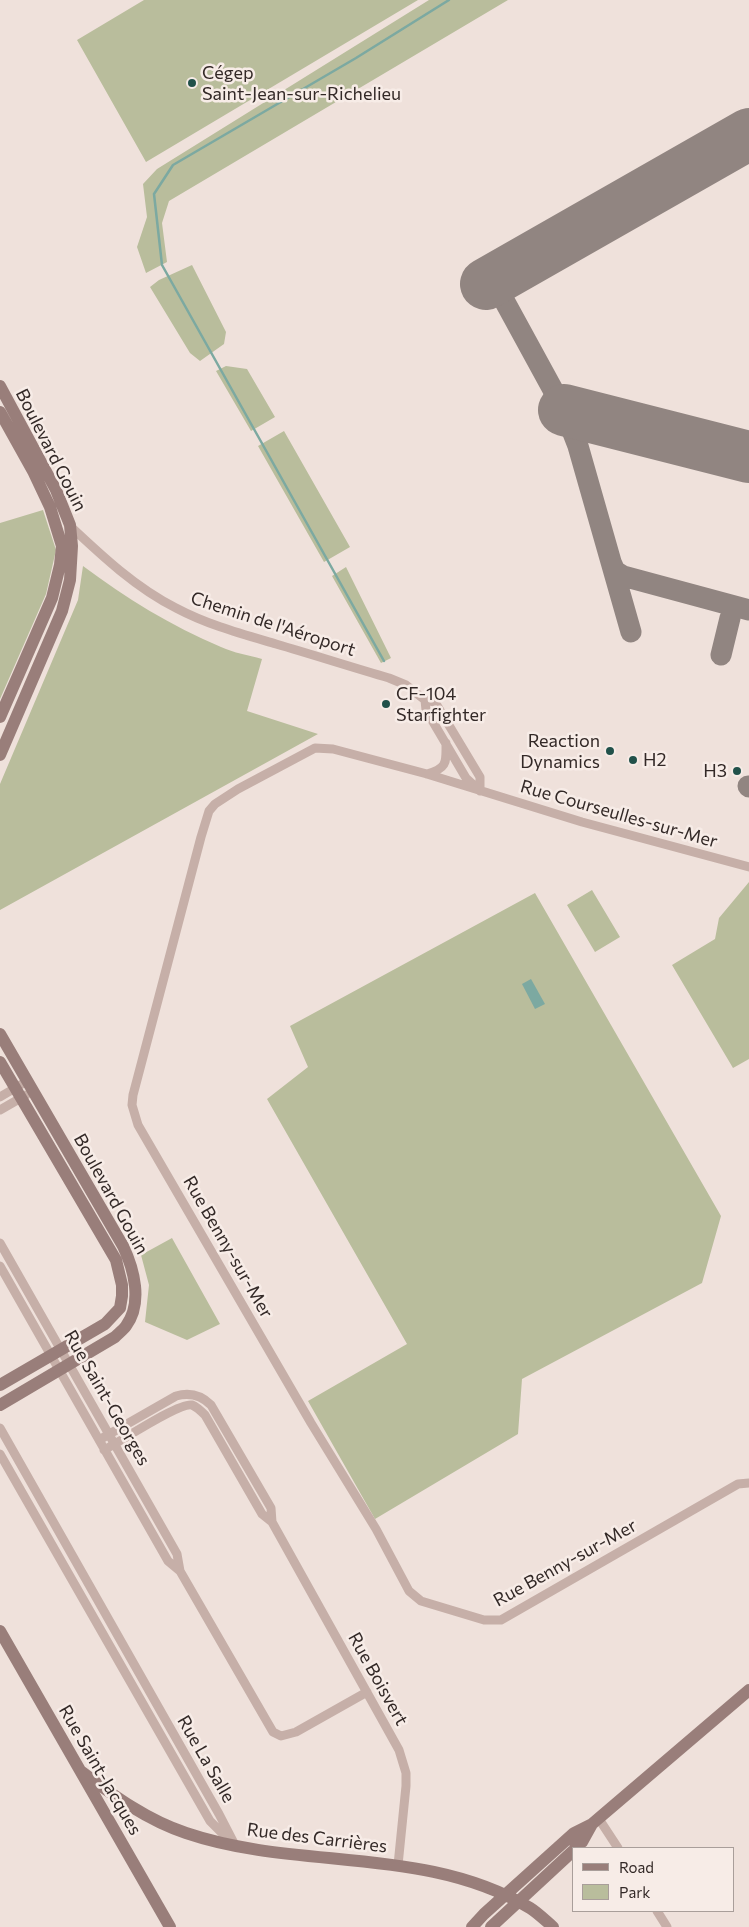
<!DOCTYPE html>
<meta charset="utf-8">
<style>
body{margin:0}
#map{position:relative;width:749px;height:1927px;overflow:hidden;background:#efe1db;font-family:Commissioner,sans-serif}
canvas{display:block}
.legend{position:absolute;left:572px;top:1847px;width:162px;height:65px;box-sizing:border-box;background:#f7ece7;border:1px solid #a99e9a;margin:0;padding:6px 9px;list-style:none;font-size:15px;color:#332927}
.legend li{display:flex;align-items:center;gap:10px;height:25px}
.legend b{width:25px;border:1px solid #a99e9a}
</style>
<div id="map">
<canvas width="749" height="1927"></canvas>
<ul class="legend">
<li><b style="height:6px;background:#997e7a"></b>Road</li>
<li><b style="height:14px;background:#b9bd9c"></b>Park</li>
</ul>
</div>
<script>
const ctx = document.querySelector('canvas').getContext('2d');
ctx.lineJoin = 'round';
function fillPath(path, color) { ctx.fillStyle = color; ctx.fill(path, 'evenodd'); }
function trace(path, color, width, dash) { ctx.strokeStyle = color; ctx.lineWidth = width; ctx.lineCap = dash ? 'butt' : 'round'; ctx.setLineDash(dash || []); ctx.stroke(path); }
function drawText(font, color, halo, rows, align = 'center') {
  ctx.font = font + ' Commissioner,sans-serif'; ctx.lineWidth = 5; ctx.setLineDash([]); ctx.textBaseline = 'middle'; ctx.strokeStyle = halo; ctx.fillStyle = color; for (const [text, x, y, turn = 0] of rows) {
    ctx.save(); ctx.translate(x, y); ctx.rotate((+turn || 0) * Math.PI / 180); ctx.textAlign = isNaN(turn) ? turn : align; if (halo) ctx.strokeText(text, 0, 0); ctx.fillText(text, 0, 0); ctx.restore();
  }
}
const green = new Path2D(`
 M144,0H418L146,162L77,40Z
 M429,0H508L169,201L162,223L167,262L146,273L137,247L147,217L143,184L157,169Z
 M192,265L226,332L224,344L200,361L190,353L150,287L159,280Z
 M226,366L247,369L275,417L251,431L216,371Z
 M284,431L350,547L324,562L258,446Z
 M43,510L56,550L46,594L0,699V523Z
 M83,566C126,598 171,626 221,647C234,653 248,655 262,659L247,711L318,734L0,910V784L78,600Z
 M346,567L391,658L381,663L332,576Z
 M749,882V1059L733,1068L672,965L715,939L719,918Z
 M592,890L620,937L595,952L567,905Z
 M535,893L721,1216L702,1283L522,1379L518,1434L375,1519L308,1401L407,1344L267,1099L308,1067L290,1026Z
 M172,1238L220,1324L187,1340L145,1322L149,1285L141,1255Z`);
const water = new Path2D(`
 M531,979L545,1004L535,1009L522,984Z`);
const stream = new Path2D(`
 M384,661L162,265L154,194L173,165L356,58L449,0`);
const taxiway = new Path2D(`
 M493,280L564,410L578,446L631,632
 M611,562L615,571L623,576L749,610
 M721,655L730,618
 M748,786L749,787`);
const runway = new Path2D(`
 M486,284L749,134
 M564,410L749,457`);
const street = new Path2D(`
 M69,525C102,556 136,588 176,608C208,625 242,634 276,644C314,655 351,667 389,678L406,685L425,700L435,702L480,777V791
 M425,700L426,710L466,778L478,789
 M427,774C448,768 446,762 446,743
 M749,867L582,822L427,774L333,749L315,748L238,789L215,804L209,811L201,837L133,1095L132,1105L138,1125L311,1423L376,1529L409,1591L421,1601L484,1620H501L738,1484L749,1483
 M0,1097L27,1081
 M0,1110L26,1095
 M0,1243L177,1554L180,1571
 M0,1266L168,1561L180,1571L273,1732L281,1736L296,1732L367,1692
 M0,1428L219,1814L235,1845
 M99,1440L176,1396C190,1392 201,1395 211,1405L271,1508L272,1522
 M104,1450C120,1442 179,1402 192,1405C197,1407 202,1412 205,1415L262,1514L272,1522L399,1750L406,1773V1786L398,1865
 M0,1454L210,1821L229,1840
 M599,1819L618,1848
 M657,1911L667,1927`);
const secondary = new Path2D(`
 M0,386L56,490L70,525L72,546L70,580L62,611L0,755
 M0,412L33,471L50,507L62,546L60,565L52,598L0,717
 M0,1034L123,1246C134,1269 143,1303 126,1326C123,1330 119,1333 115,1337L0,1405
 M0,1062L116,1260L122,1285V1296L120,1308L105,1324L0,1385
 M0,1631L170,1927
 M82,1772C114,1796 147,1820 186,1833C298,1871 425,1845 530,1908C538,1913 546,1921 553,1927
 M575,1848L582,1842L592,1824
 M472,1927L484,1914L574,1833L592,1824L749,1690
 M491,1927L573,1851`);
const markers = [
 [192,83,5,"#21514a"],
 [386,704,5,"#21514a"],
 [610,751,5,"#21514a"],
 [633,760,5,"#21514a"],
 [737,771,5,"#21514a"]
];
const poiNames = [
 ["Cégep",202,73],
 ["Saint-Jean-sur-Richelieu",202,94],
 ["CF-104",396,694],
 ["Starfighter",396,715],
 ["Reaction",600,741,"right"],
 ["Dynamics",600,762,"right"],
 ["H2",643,760],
 ["H3",727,771,"right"]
];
const streetNames = [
 ["Boulevard Gouin",51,450,63],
 ["Chemin de l'Aéroport",273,624,18],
 ["Rue Courseulles-sur-Mer",619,814,16],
 ["Boulevard Gouin",111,1194,61],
 ["Rue Benny-sur-Mer",228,1247,60],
 ["Rue Saint-Georges",107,1398,60],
 ["Rue Benny-sur-Mer",565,1563,-29],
 ["Rue Boisvert",378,1679,61],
 ["Rue La Salle",206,1759,60],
 ["Rue Saint-Jacques",100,1770,60],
 ["Rue des Carrières",317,1838,7]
];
fillPath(green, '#b9bd9c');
fillPath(water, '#7ca9a1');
trace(stream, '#7ca9a1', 2.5);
trace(taxiway, '#918581', 21);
trace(runway, '#918581', 52);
trace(street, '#c6afa8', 9);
trace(secondary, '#997e7a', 12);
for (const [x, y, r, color] of markers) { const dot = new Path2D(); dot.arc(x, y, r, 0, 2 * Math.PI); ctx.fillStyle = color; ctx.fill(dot); trace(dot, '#f7ece7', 2); }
drawText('18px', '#332927', '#f7ece7', poiNames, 'left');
drawText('18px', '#332927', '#f7ece7', streetNames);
</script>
